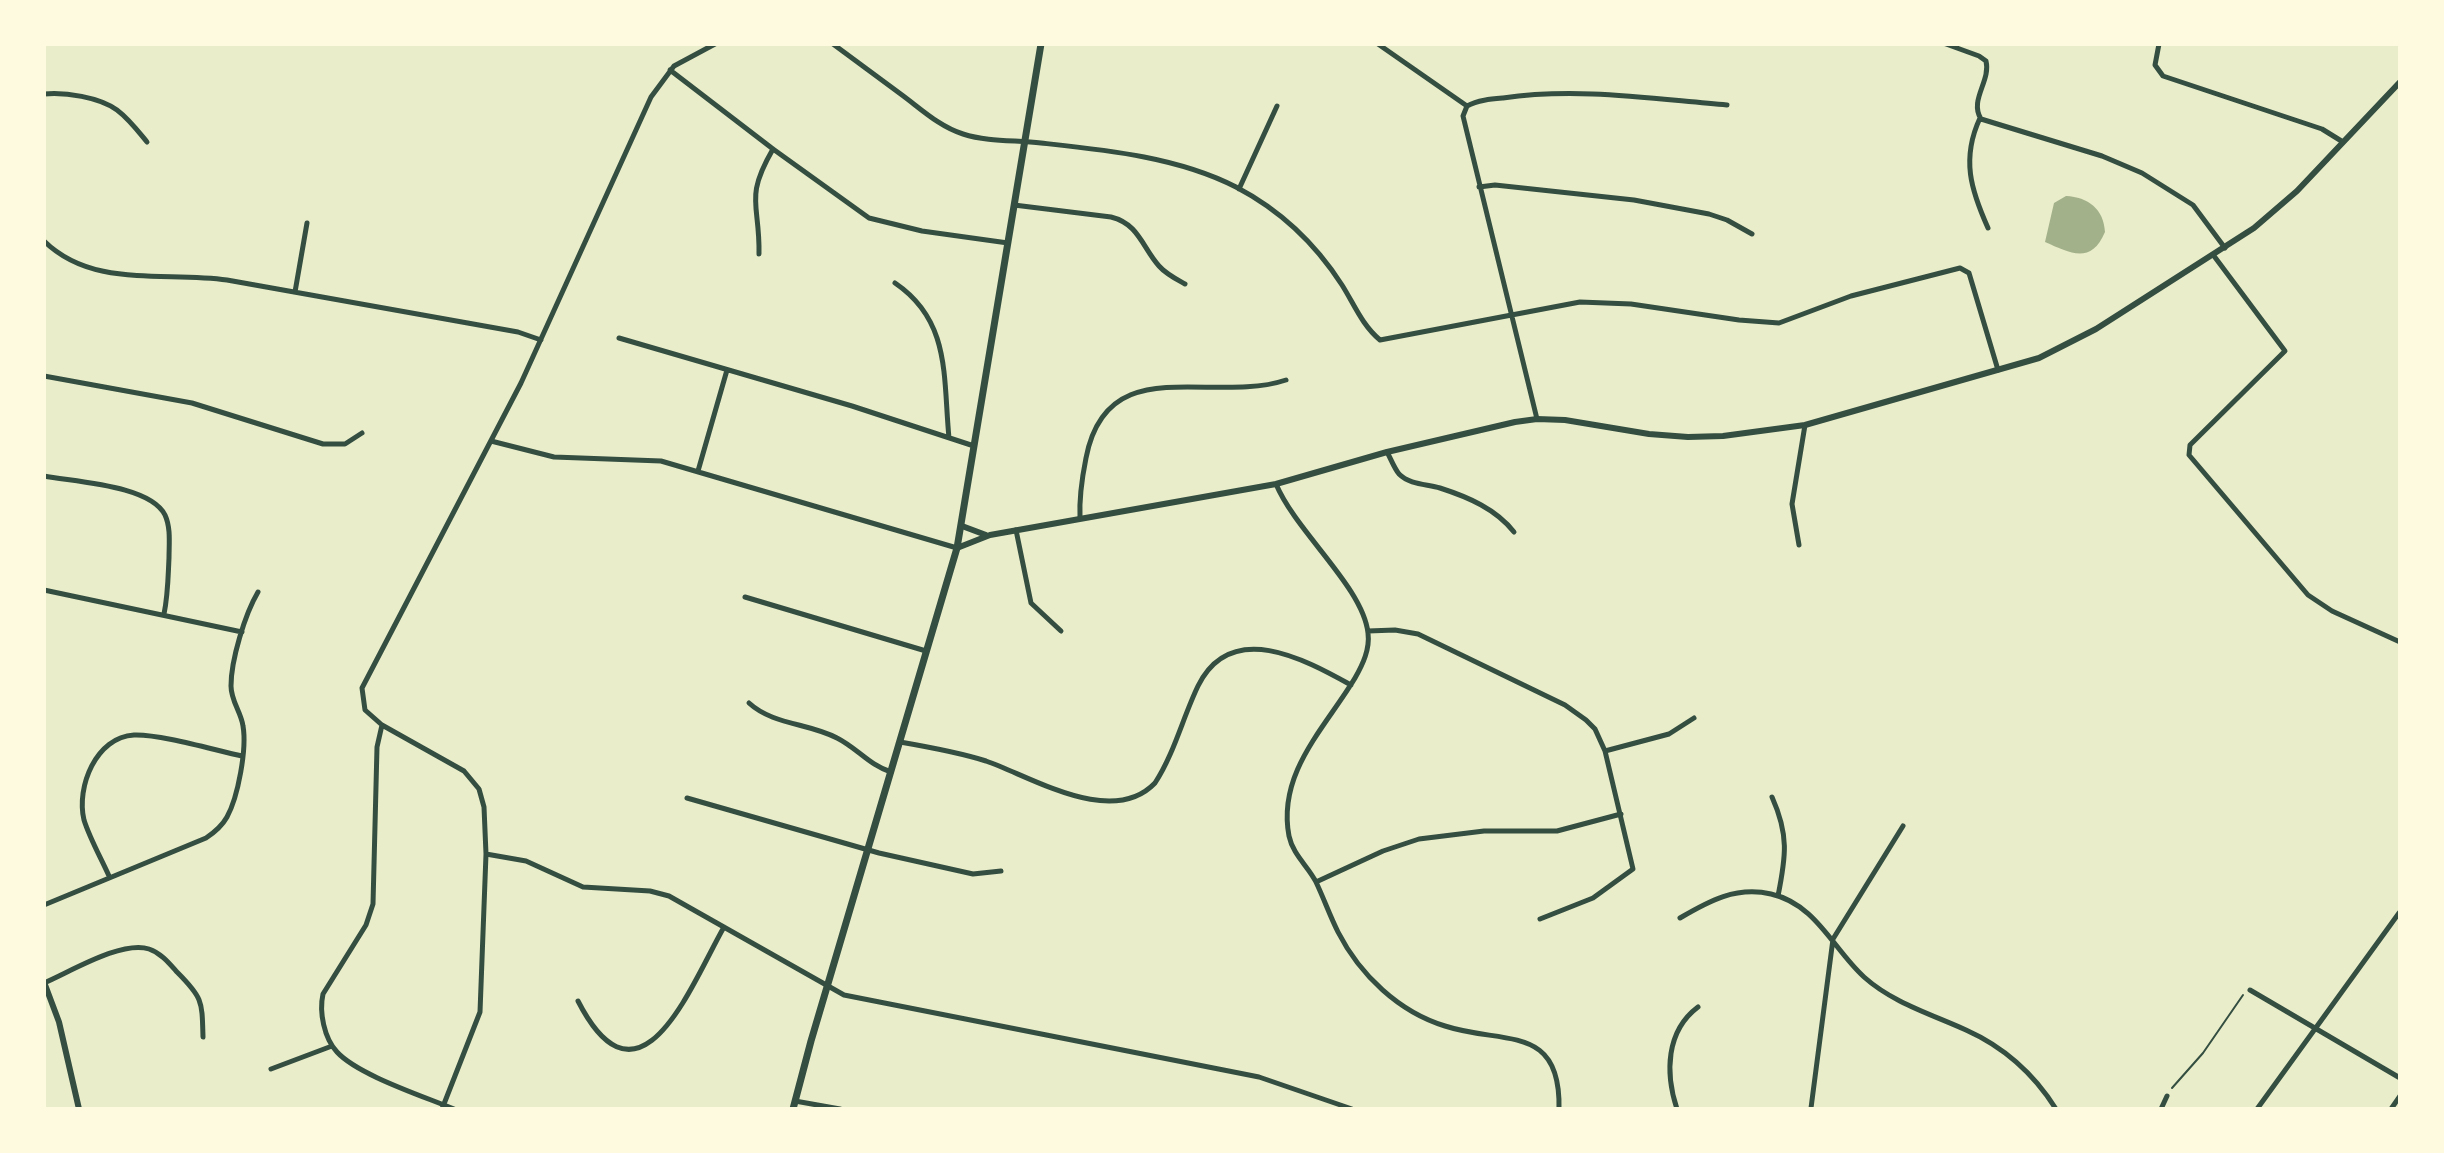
<!DOCTYPE html>
<style>
body{margin:0}
#map{position:relative;width:2444px;height:1153px;overflow:hidden;background:#e9edc9;font-family:Georgia,serif}
canvas{display:block}
.frame{position:absolute;inset:0;border:46px solid #fefae0;pointer-events:none}
</style>
<div id="map">
<canvas width="2444" height="1153"></canvas>
<div class="frame"></div>
</div>
<script>
const ctx = document.querySelector('canvas').getContext('2d');
ctx.lineJoin = 'round';
function fillPath(path, color) { ctx.fillStyle = color; ctx.fill(path, 'evenodd'); }
function trace(path, color, width, dash) { ctx.strokeStyle = color; ctx.lineWidth = width; ctx.lineCap = dash ? 'butt' : 'round'; ctx.setLineDash(dash || []); ctx.stroke(path); }
const water = new Path2D(`
 M2066,196C2088,197 2104,209 2105,232C2091,265 2070,253 2045,242L2054,203Z`);
const path = new Path2D(`
 M2172,1088L2203,1053L2243,995`);
const minor = new Path2D(`
 M833,44C856,61 879,78 902,95C921,109 940,127 963,134C988,142 1015,140 1041,143C1106,150 1178,157 1236,187C1280,210 1315,243 1342,285C1354,304 1362,325 1380,340L1580,302L1631,304L1739,320L1779,323L1851,296L1960,268L1969,273L1998,370
 M1378,44L1467,106
 M1946,44L1979,56L1986,61C1991,81 1969,100 1981,119L2102,156L2142,173L2193,205L2225,248
 M2159,44L2155,65L2163,76L2322,129L2343,142
 M670,70L773,149L869,218L922,231L1008,243
 M44,94C65,92 99,97 117,110C129,119 138,131 147,142
 M1467,106L1463,116L1537,419
 M1467,106C1478,100 1491,99 1503,98C1578,87 1653,99 1727,105
 M1980,118C1961,159 1971,190 1988,228
 M1479,187L1495,185L1634,200L1709,214L1727,220L1752,234
 M1239,189L1277,106
 M1014,205L1111,217C1139,224 1142,247 1159,266C1166,274 1176,279 1185,284
 M44,241C93,289 165,271 227,280L518,332L541,340
 M759,254C760,203 744,199 773,149
 M2214,256L2285,351L2190,445L2189,455L2308,595L2332,611L2400,642
 M895,283C951,321 943,377 949,438
 M295,292L307,223
 M619,338L852,406L974,446
 M44,376L192,403L323,444H345L362,433
 M491,441L554,457L661,461L957,548
 M1387,452C1391,459 1394,468 1399,474C1410,485 1427,484 1440,488C1468,497 1496,509 1514,532
 M698,471L727,370
 M44,476C75,482 150,485 165,515C171,528 169,544 169,558C168,578 168,595 164,614
 M1276,484C1296,532 1363,587 1368,633C1370,649 1363,664 1355,678C1325,728 1277,773 1289,836C1293,855 1308,866 1316,882C1324,899 1330,916 1338,932C1360,975 1399,1012 1445,1026C1503,1045 1561,1023 1559,1109
 M1080,518C1079,497 1082,478 1086,458C1107,349 1211,405 1286,380
 M1016,530L1031,603L1061,631
 M1799,545L1792,504L1805,425
 M44,590L242,632
 M745,597L926,651
 M1368,631L1395,630L1418,634L1565,705L1586,720L1595,729L1605,751L1633,869L1593,898L1540,919
 M749,703C773,725 809,723 837,738C857,748 869,765 891,772
 M382,725L464,771L479,789L484,807L486,854L480,1012L442,1109
 M900,742C929,747 958,752 986,761C1032,777 1112,828 1155,783C1174,754 1183,717 1198,686C1231,619 1304,659 1351,685
 M1605,751L1669,734L1694,718
 M1772,797C1789,835 1786,856 1778,896
 M687,798L879,853L973,874L1001,871
 M486,854L526,861L583,887L650,891L669,896L844,995L1259,1077L1352,1109
 M109,876C101,858 90,839 84,820C76,787 96,737 134,735C160,734 214,750 242,756
 M1316,882L1383,851L1419,839L1484,831H1557L1621,814
 M44,905L206,838C215,832 222,826 227,817C238,797 247,749 243,726C241,712 231,701 231,686C231,660 245,614 258,592
 M1680,918C1709,901 1736,886 1771,894C1816,904 1833,949 1864,977C1893,1003 1931,1014 1966,1030C2004,1047 2034,1074 2056,1109
 M44,983C70,972 122,940 149,949C161,953 169,963 177,972C203,998 202,1001 203,1037
 M2250,990L2400,1078
 M578,1001C640,1122 691,985 724,927
 M271,1069L332,1046
 M795,1101L840,1109
 M1811,1108L1833,939L1903,826
 M454,1109C423,1096 358,1075 337,1052C324,1038 319,1012 323,994L366,925L373,904L377,747L382,725L365,710L362,688L521,383L651,97L674,66L715,44
 M1677,1109C1665,1073 1666,1031 1698,1007
 M2161,1109L2167,1096
 M2257,1109L2399,913
 M2391,1109L2400,1096`);
const tertiary = new Path2D(`
 M962,526L986,535
 M957,548L990,535L1276,484L1387,452L1515,422L1537,419L1565,420L1649,434L1688,437L1723,436L1805,425L2039,358L2096,329L2254,228L2297,191L2400,82
 M44,982L59,1022L79,1109`);
const secondary = new Path2D(`
 M793,1109L811,1041L957,548L1041,44`);
fillPath(water, '#a3b18a');
trace(path, '#344e41', 2);
trace(minor, '#344e41', 5);
trace(tertiary, '#344e41', 6);
trace(secondary, '#344e41', 7);
</script>
